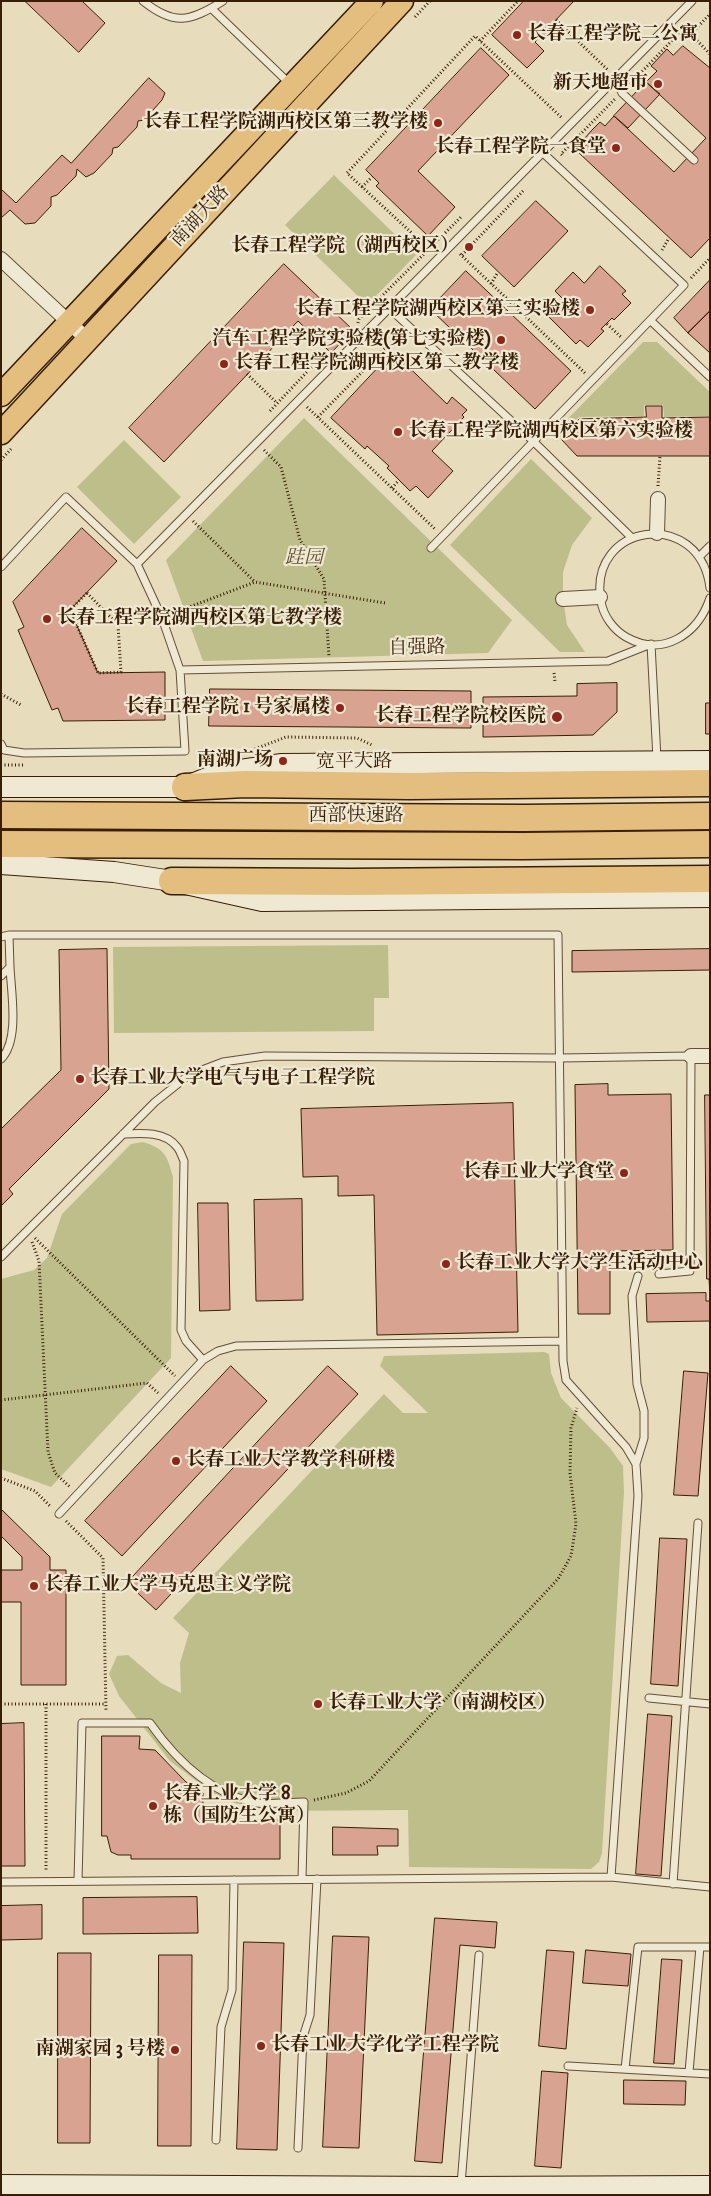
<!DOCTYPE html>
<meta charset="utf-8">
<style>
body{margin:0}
#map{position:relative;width:711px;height:2196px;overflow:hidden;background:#e7dcbc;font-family:"IM FELL DW Pica",serif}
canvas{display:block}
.frame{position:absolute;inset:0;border:2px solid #391e06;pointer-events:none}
</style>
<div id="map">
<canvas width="711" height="2196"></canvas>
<div class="frame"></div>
</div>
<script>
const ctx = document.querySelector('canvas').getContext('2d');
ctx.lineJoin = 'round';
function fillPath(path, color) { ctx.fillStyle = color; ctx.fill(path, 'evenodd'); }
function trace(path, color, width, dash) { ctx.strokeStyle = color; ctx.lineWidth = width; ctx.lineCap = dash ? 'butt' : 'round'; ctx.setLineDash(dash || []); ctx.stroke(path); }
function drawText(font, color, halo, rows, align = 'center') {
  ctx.font = font + ' "IM FELL DW Pica","Noto Serif SC",serif'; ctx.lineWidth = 4.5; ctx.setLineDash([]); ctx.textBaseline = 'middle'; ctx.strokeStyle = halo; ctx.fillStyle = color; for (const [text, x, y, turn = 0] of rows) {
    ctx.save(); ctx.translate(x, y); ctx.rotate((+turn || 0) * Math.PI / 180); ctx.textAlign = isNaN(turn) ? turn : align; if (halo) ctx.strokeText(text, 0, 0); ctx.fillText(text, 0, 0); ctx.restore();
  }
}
const green = new Path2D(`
 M334,175L416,255L367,305L285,225Z
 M643,342H657L710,392V416L664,417L663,405H644V416L579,417L557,441L552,435Z
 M304,418L512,620L488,653L203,661L166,560Z
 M124,440L181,497L134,544L77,487Z
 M531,459L592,518L572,545L563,572V599L567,625L585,652H560L450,545Z
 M388,945L389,998H374V1031L114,1033L113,947Z
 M143,1142C165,1149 167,1155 173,1177L171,1358L51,1487L1,1469V1279L34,1270L47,1258L62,1214L131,1144Z
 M544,1352L549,1354L551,1373L561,1398L610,1448L623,1466L624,1492L602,1853L599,1862L591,1869L409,1867L408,1810L272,1811L234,1803L211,1792L170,1761L119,1696L109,1674L117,1656L128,1655L161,1683L181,1693L180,1663L189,1633L173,1618L384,1394L403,1413H428L380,1366L384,1356Z`);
const building = new Path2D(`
 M25,1H82L105,23L79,52Z
 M524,1H574L550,26L554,29L546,38L542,35L535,42L544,51L527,68L492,35Z
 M683,46L710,68V238L691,258L579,153L588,143L584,139L592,130L600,122L605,126L614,116L674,172L706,138L646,82L657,71L651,66L667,49L673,55Z
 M481,48L509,75L418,171L455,207L428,236L376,186L379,183L366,170Z
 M149,78L165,93L162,100L144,120L138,121L137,127L118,147L113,148L112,154L94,173L86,177L77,169L76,176L57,195L51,197V206L35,223L25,224L10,210L1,218V189L16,203L62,155L71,163Z
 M646,82L660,94L628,128L614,116Z
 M536,201L568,231L514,287L482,256Z
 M284,264L353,330L331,353L298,321L164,462L129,428Z
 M600,266L626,291L622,294L631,303L614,320L612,318L601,329L604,331L588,347L580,340L576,344L549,317L565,301L555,291L573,272L584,283Z
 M466,271L571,371L535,409L430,309Z
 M710,280V311L688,333L674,318Z
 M710,311V353L688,333Z
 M393,352L447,404L452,397L467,410L462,415L464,417L432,451L453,471L428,498L416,486L410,491L387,468L389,466L367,446L365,449L331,418Z
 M646,406H662V418L710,417V456H577L561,439L579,419L646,417Z
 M82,528L117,561L70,610L98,673L165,672V720L63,721L58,708L52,710L18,630L24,627L13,602Z
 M617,683V712L593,735L483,737V697L577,696V684Z
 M210,689L471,691V728L209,726Z
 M706,703H710V734H706Z
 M107,949L109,1089L9,1189L13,1194L1,1206V1129L61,1070L59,950Z
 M710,949V970L572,972V951Z
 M608,1084V1095L671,1094L673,1250L610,1251V1314H578L575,1085Z
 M705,1095H710V1295L709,1279H707Z
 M513,1103L518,1332L377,1335L374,1195L338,1196V1176L303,1177L301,1109Z
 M302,1199L303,1300L256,1301L254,1200Z
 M198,1203H228L230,1310L200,1311Z
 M706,1293V1301H710V1321L647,1322L646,1294Z
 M231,1366L267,1401L122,1556L85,1521Z
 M328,1366L358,1394L156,1610L127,1583Z
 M684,1371L708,1373L698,1496L674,1495Z
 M1,1509L50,1557V1570H66V1685H21V1602H1V1570H22V1557L1,1536Z
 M660,1538L687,1539L678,1686L651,1684Z
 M648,1714L672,1716L661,1876L636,1874Z
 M24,1723L25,1866H1V1724Z
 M102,1736H140L139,1749L155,1750L186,1782L203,1793V1819L280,1820V1859H131V1855H118L111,1852L107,1836H102Z
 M333,1827L398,1829V1846H377L378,1855H333Z
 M197,1897L198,1933L83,1934V1898Z
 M42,1905V1939L1,1940V1906Z
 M435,1918L497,1922L495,1948L460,1945L442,2163L415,2161Z
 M333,1936L369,1937L359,2148L323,2147Z
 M244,1942L284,1943L277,2150L237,2149Z
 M547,1950L574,1952L566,2049L539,2046Z
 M586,1950L631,1954L628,1986L583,1983Z
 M58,1953H91L90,2143H58Z
 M159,1955H192L191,2146H158Z
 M662,1959L682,1960L674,2064L654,2063Z
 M542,2071L568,2073L561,2168L535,2166Z
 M624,2080L686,2081L685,2105L624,2104Z`);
const path = new Path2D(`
 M415,17L430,1
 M556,20L609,71
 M685,28L710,54
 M691,34L710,14
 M480,41L518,1
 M630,84L684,28
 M562,155L561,154L615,99
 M362,187L372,177
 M429,249L347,173L475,36L562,118
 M662,250L669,238
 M460,254L586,374
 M462,255L523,191
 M691,278L710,258
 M491,284L498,272
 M358,323L359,319L461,217
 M607,324L621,337
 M247,374L277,403
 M307,407L436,530
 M270,411L321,357H326
 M318,417L401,332
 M264,450L281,467L300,540L324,579L329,657
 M1,460L11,449
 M658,486L660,456
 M392,488L399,480
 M193,521L255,582
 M87,593L118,625L121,672L98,673L70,610Z
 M171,614L255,582L385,603
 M554,673L555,682
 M1,694L21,705
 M255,749L286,737L357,738L372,745
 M1,765H23
 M35,1238L175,1376
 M32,1242L39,1261L48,1452L55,1473L71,1488
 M1,1400L147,1383L158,1393
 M1,1478L35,1491L51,1507
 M66,1521L103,1558L106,1712
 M1,1704H106
 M46,1704V1871
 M314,1800L346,1793L369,1781L558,1579L571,1556L576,1524L570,1473L571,1428L577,1408`);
const lane = new Path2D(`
 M143,1C174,26 190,22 223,1
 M212,9L290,84
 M616,79L622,93L694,160
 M389,308L533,441L632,538
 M651,321L710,377
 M431,548L684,285L542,152
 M700,556L710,546
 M137,564L692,1
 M1,567L66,497L137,564L162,618L180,670L185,751L24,753L4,750L1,744
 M710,588C700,506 587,523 601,601C603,616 614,630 626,637C663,658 698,634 710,598
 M180,670L608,661L651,644L657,759
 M1,937L9,935H558L563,1361L566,1380L626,1447L636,1464L638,1496L611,1877
 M1,976L10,967L9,935
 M1,1059C20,1040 11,992 10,967
 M123,1134C141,1133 165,1131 177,1147C180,1150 182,1157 184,1161L181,1330L186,1341L203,1360
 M1,1257L155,1102L189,1075L223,1062L265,1056L560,1058L691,1056L690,1271L659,1274
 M636,1464L644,1438V1411L637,1384L632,1296L638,1276
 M59,1514L203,1360L218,1351L236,1346L562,1341
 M649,1698L710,1704
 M78,1881L82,1723H150C176,1760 210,1794 257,1803C271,1805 289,1802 304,1802L302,1879
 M1,1882L611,1877L710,1887
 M673,1884L698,1523
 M568,2066L710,2074
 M625,2069L638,1947H710
 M689,2072L700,1947
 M216,2140L221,2027L232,1990L234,1880
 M298,2148L303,2037L310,2015L317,1879
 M461,2185L479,1955`);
const street = new Path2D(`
 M1,259L88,340
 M657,533L658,499
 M563,599L600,597
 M691,1056H710`);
const secondary = new Path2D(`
 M1,787H185L219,773L282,764L710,761
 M1,864L114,872L172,881L262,901L710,897
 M1,2185L460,2187L710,2186`);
const primary = new Path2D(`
 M1,395L372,1
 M1,433L402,1`);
const highway = new Path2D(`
 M185,787L245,784L410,786L710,783
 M1,815L524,818L710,816
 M1,844L523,846L710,844
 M172,881L351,882L710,879`);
const markers = [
 [517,35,5,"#8f2418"],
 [658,84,5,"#8f2418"],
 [438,123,5,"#8f2418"],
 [616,148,5,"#8f2418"],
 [469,247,5,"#8f2418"],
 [590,310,5,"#8f2418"],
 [501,340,5,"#8f2418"],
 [224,364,5,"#8f2418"],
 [398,432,5,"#8f2418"],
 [47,619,5,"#8f2418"],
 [340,708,5,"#8f2418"],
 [557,717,6,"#8f2418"],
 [283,761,5,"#8f2418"],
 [80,1079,5,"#8f2418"],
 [624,1173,5,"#8f2418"],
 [446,1264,5,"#8f2418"],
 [176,1461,5,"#8f2418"],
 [34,1586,5,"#8f2418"],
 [318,1704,5,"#8f2418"],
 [153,1806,5,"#8f2418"],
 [261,2046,5,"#8f2418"],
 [175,2050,5,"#8f2418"]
];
const poiNames = [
 ["长春工程学院二公寓",527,35],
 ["新天地超市",648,84,"right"],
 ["长春工程学院湖西校区第三教学楼",428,123,"right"],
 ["长春工程学院一食堂",606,148,"right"],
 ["长春工程学院（湖西校区）",459,247,"right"],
 ["长春工程学院湖西校区第三实验楼",580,310,"right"],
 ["汽车工程学院实验楼(第七实验楼)",491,340,"right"],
 ["长春工程学院湖西校区第二教学楼",234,364],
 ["长春工程学院湖西校区第六实验楼",408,432],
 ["长春工程学院湖西校区第七教学楼",57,619],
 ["长春工程学院 1 号家属楼",330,708,"right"],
 ["长春工程学院校医院",546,717,"right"],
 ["南湖广场",273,761,"right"],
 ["长春工业大学电气与电子工程学院",90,1079],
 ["长春工业大学食堂",614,1173,"right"],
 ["长春工业大学大学生活动中心",456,1264],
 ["长春工业大学教学科研楼",186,1461],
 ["长春工业大学马克思主义学院",44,1586],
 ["长春工业大学（南湖校区）",328,1704],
 ["长春工业大学 8",163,1795],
 ["栋（国防生公寓）",163,1817],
 ["长春工业大学化学工程学院",271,2046],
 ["南湖家园 3 号楼",165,2050,"right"]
];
const streetNames = [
 ["南湖大路",201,217,-47],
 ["自强路",417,649,-1],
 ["宽平大路",354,763],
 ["西部快速路",356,817]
];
const parkNames = [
 ["跬园",304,559]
];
fillPath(green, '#bebe8b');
fillPath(building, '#d8a391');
trace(building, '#391e06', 1);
trace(lane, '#644e34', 9);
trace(street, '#644e34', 16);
trace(secondary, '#391e06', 22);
trace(primary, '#391e06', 25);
trace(highway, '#391e06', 29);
trace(path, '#391e06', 3, [1, 2.5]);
trace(lane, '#efe8d3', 7);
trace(street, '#efe8d3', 14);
trace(secondary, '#efe8d3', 20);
trace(primary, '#e4be7e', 22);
trace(highway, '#e4be7e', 26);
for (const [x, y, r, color] of markers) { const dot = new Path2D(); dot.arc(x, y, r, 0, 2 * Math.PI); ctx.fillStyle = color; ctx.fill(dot); trace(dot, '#efe8d3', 2); }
drawText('bold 19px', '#391e06', '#efe8d3', poiNames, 'left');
drawText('19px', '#391e06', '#efe8d3', streetNames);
drawText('italic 19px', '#614e2e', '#efe8d3', parkNames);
</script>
